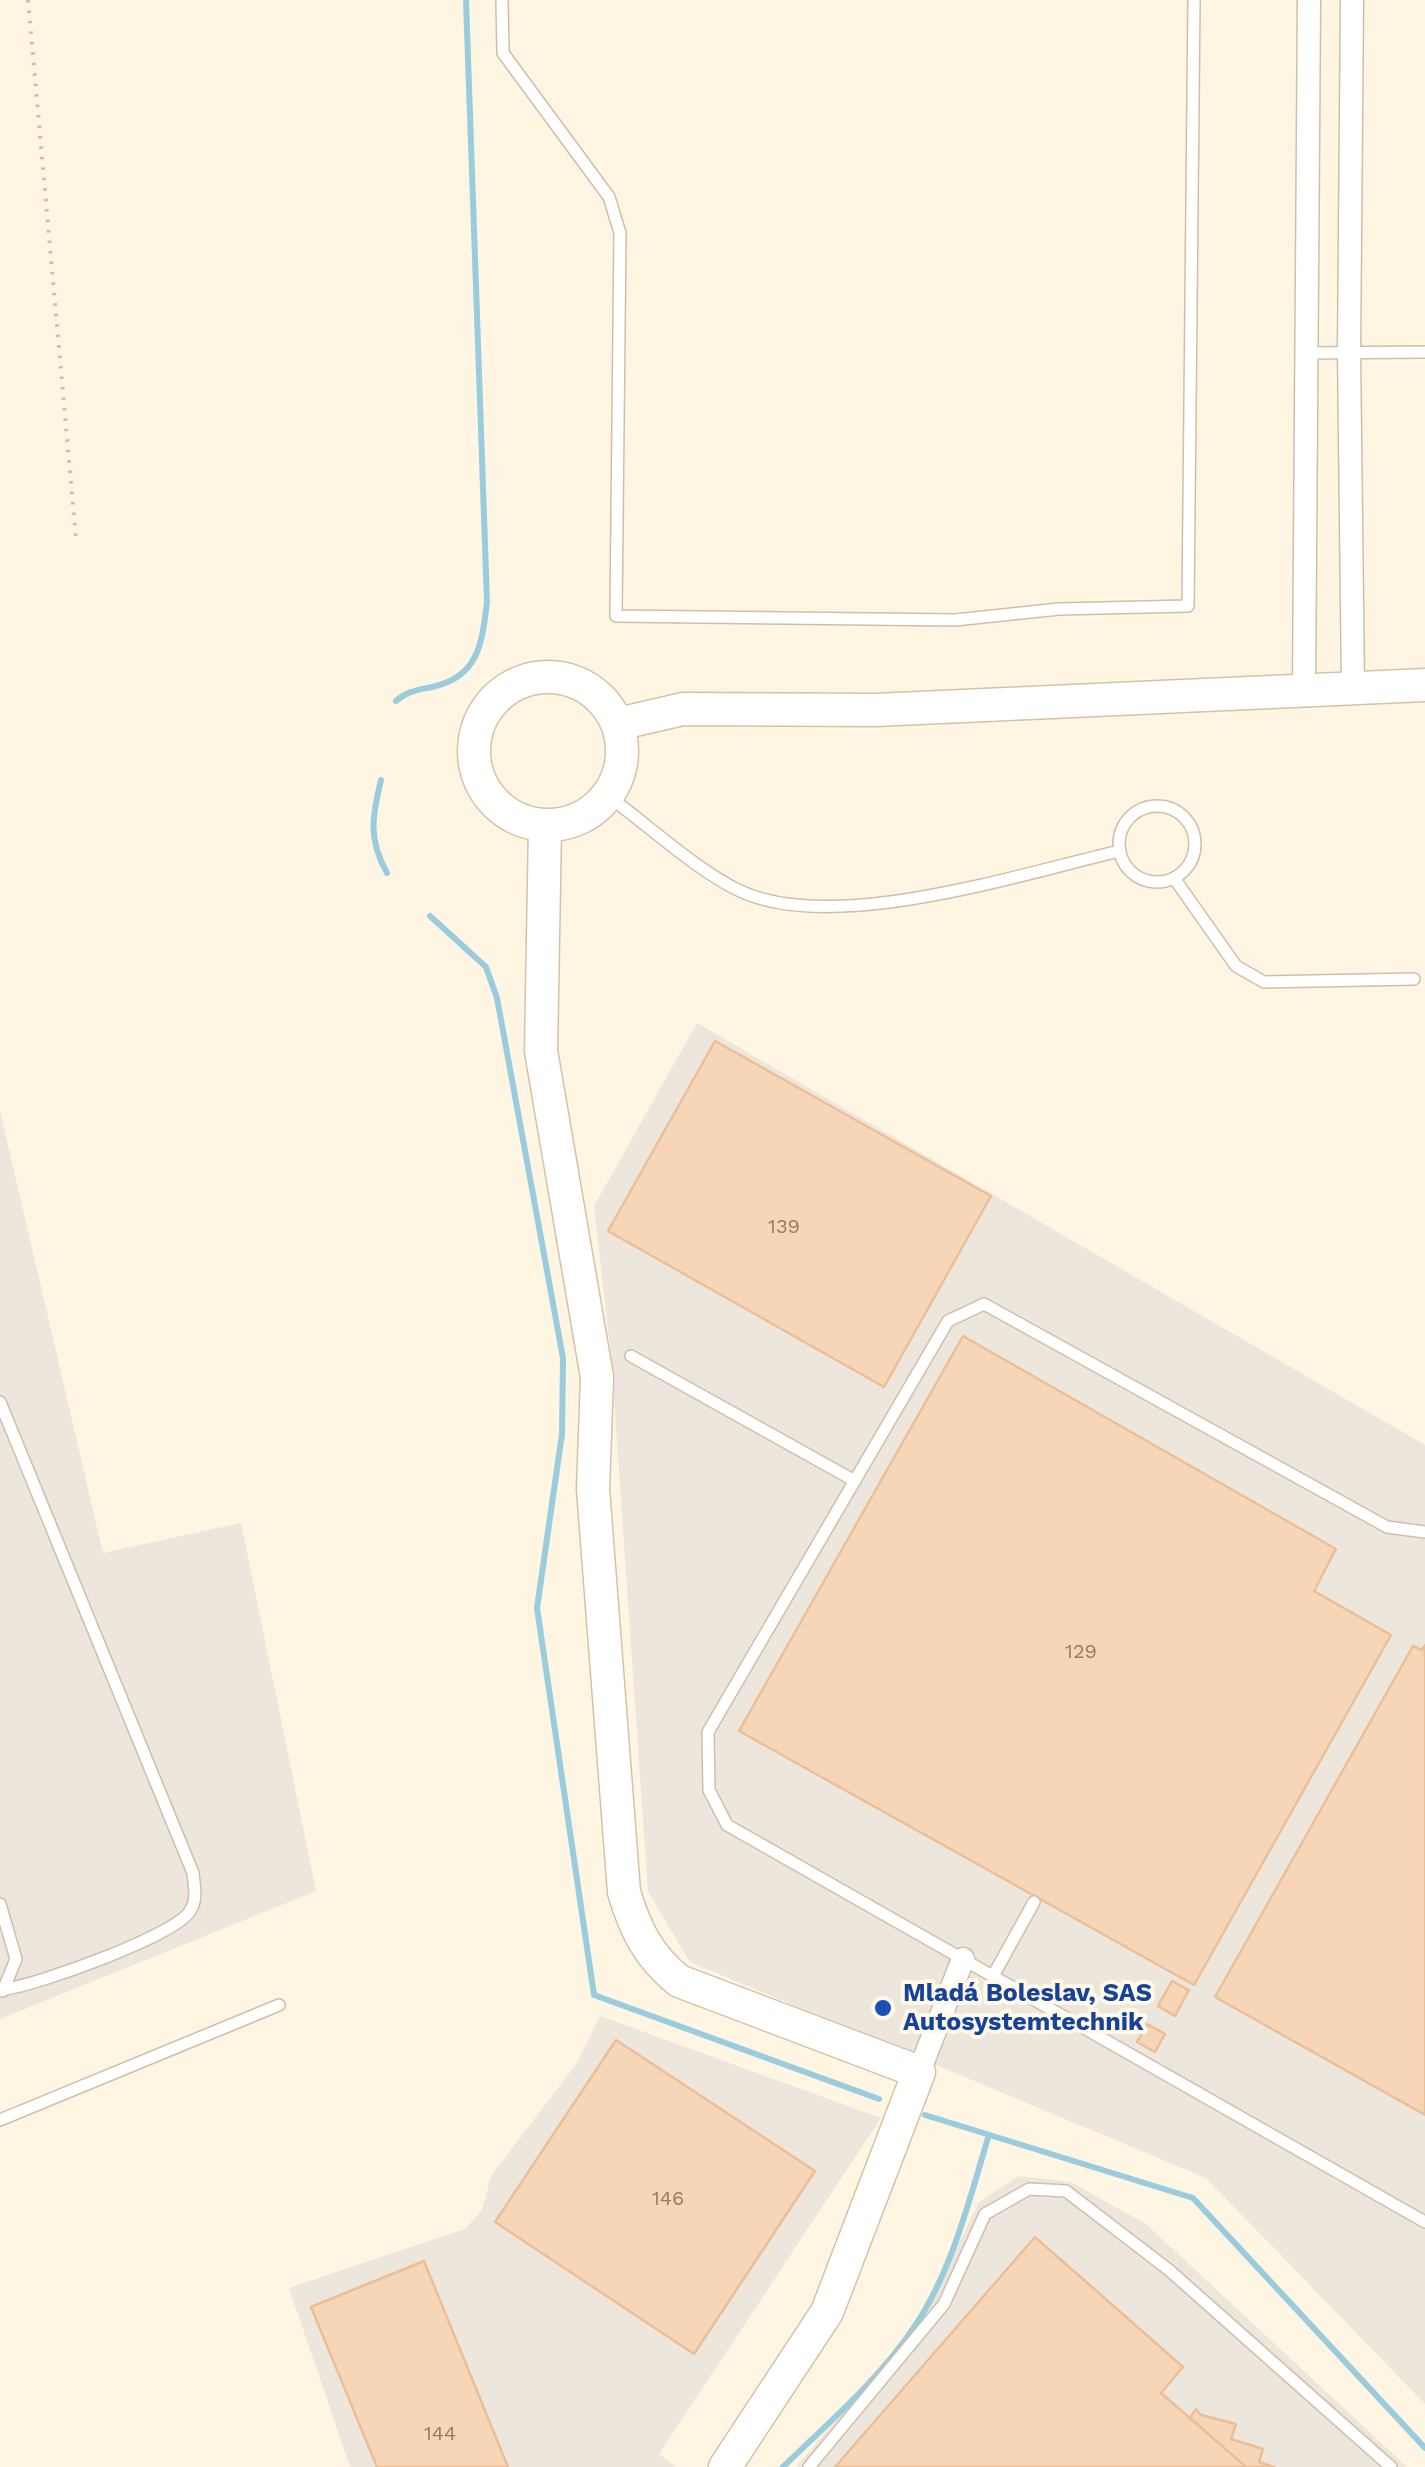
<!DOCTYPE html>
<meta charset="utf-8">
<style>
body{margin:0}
canvas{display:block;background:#fef6e2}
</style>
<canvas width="1425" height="2467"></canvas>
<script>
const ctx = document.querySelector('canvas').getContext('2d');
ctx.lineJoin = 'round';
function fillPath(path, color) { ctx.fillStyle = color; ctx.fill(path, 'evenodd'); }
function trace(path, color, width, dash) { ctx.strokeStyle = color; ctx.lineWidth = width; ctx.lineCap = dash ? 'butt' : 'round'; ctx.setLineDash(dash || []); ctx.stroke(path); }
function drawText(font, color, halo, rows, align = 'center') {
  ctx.font = font + ' "Work Sans",sans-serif'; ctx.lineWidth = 8; ctx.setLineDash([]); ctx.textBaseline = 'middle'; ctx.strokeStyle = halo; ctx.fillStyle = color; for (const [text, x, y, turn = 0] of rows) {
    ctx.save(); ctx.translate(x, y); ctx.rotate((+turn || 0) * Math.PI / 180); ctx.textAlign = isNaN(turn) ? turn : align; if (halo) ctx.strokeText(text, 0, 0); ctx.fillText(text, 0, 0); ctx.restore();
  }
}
const industrial = new Path2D(`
 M697,1023L1425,1445V2404L1206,2178L690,1962L648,1892L611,1356L594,1206Z
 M0,1111L103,1553L241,1523L316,1891L0,2019Z
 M600,2016L881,2118L659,2454L676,2467H350L289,2288L465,2229L482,2210L491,2176L577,2063Z
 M1019,2176L1071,2182L1146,2224L1407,2467H796L921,2321L979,2202Z`);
const stream = new Path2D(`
 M396,701C407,691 418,690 432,687C479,677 482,643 487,602L466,0
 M381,780C372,817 368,839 387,873
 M430,916L486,967L497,998L563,1358L562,1434L537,1608L594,1995L879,2099
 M925,2115L1193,2198L1425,2448
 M783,2467C828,2423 880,2379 915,2326C952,2270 969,2201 988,2138`);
const building = new Path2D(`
 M715,1041L991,1196L884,1387L608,1231Z
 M963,1336L1336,1549L1314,1591L1391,1635L1194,1985L739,1731Z
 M1425,1645V2115L1215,1997L1413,1646L1422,1650Z
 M1172,1981L1189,1990L1175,2016L1158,2006Z
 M1147,2024L1165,2034L1155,2052L1137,2042Z
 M616,2040L815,2171L694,2354L495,2222Z
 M1035,2237L1183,2367L1161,2393L1246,2467H835Z
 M424,2261L508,2467H377L311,2307Z
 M1196,2409L1201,2415L1236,2424L1231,2439L1263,2449L1259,2462L1274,2467H1246L1190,2418Z`);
const path = new Path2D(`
 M28,0L76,539`);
const lane = new Path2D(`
 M502,0L503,53L609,197L620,233L616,616L955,620L1059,609L1188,606L1194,0
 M1307,353L1425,352
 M608,796C648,825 695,869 738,890C832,936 1019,874 1120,851
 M1119 844a38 38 0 1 1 76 0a38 38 0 1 1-76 0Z
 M1174,878L1236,966L1264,982L1414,979
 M631,1356L855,1481
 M0,1402L193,1873C194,1886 198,1899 190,1911C175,1936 37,1985 5,1989
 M1425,1532L1387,1527L984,1304L948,1321L708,1732L709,1790L727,1825L1425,2222
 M0,1904L16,1959L3,1991
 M993,1976L1034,1902
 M0,2120L279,2005
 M809,2467L944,2304L985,2214L1029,2189L1066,2191L1169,2270L1391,2467`);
const street = new Path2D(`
 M1352,0L1349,352L1353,687
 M1304,689L1309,0
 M919,2072L963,1959`);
const secondary = new Path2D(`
 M474 751a74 74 0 1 1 148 0a74 74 0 1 1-148 0Z
 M618,724L683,709L875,710L1425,685
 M545,826L541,1051L597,1377L593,1489L624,1892C635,1929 648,1956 679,1981L919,2072L827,2312L725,2467`);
const markers = [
 [883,2008,10,"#1a4fb4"]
];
const numberNames = [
 ["139",784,1227],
 ["129",1081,1652],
 ["146",668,2199],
 ["144",440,2434]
];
const transitNames = [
 ["Mladá Boleslav, SAS",903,1994],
 ["Autosystemtechnik",903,2023]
];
fillPath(industrial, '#ede6dd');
trace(stream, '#9accdd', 6);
fillPath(building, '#f6d6b7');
trace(building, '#ebbe96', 2.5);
trace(lane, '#d1bea8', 14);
trace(street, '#d1bea8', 25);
trace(secondary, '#d6c1a7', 35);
trace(path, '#dbb99a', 4, [2.5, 8]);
trace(lane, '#fff', 11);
trace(street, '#fff', 22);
trace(secondary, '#fff', 32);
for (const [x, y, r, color] of markers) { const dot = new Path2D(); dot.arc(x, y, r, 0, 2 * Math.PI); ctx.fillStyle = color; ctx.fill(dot); trace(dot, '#fff9ea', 4); }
drawText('20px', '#987b62', null, numberNames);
drawText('bold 25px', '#164399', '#fff9ea', transitNames, 'left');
</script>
